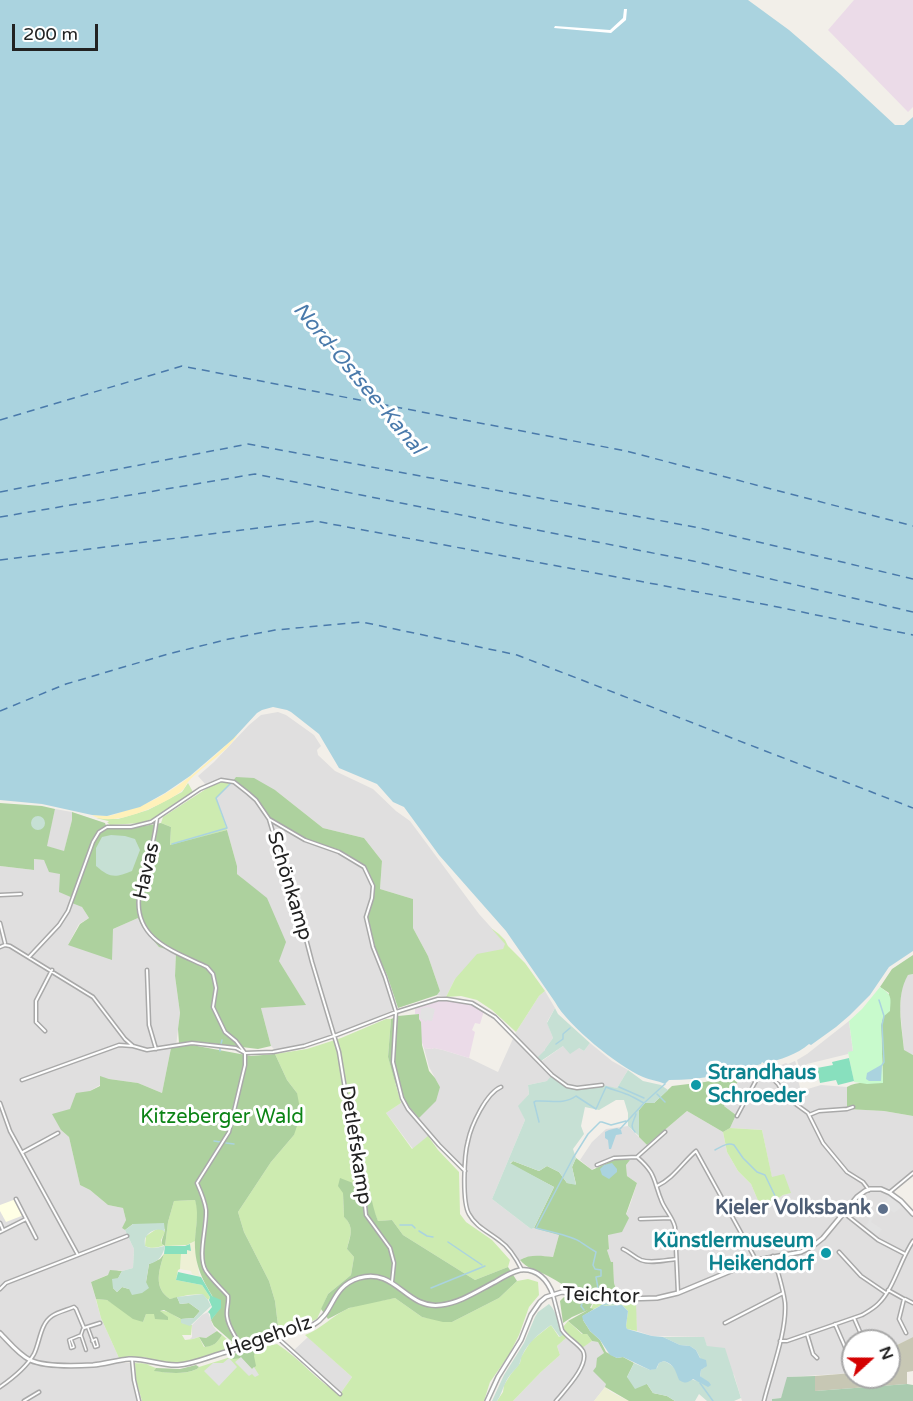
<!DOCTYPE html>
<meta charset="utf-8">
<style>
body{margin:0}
#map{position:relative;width:913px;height:1401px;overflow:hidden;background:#f2efe9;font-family:"Varela Round",sans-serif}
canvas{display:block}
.north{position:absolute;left:841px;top:1329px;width:60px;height:60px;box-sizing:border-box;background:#fff;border:2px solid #a7a7a7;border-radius:50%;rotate:69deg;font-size:16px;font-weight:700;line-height:24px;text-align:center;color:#222}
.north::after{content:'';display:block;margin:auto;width:21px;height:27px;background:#d40000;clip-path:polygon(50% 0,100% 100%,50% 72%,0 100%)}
.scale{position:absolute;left:12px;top:24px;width:86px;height:27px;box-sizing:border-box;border:3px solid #222;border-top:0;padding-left:8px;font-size:18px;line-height:21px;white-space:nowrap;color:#222;-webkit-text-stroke:4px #fff;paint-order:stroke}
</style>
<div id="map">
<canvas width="913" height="1401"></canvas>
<div class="north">N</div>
<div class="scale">200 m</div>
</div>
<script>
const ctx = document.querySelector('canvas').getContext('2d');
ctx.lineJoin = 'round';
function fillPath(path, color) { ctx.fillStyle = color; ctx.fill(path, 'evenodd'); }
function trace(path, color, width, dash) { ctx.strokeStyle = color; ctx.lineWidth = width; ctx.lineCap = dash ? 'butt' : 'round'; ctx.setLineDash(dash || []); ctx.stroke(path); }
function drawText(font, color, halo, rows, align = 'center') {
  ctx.font = font + ' "Varela Round",sans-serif'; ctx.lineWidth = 6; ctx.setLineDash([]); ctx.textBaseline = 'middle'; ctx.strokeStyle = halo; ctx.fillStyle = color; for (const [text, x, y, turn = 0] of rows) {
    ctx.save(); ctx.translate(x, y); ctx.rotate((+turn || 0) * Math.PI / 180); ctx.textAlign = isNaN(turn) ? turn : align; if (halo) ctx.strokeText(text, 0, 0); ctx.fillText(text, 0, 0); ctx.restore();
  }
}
const residential = new Path2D(`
 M278,712L286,715L314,735L321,746L317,750L318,755L335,771L373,789L396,811L410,821L479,914L506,944L503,949L455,979L446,997L437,995L440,991L428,956L413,928V899L380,889L382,861L364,838L323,828L275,790L305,839L339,850L365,867L374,886L373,897L367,917L374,947L387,975L398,1008L334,1036L304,1046L276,1051L271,1046L261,1008L305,1004L279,961L242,878L237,874V866L227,830L216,798L232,781L222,779L206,785L198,776L214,762L249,725L261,715Z
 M55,809L72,812V820L64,852L46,846Z
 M34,859L44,860L60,873L73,898L82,907L89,918L79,924L68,945L113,929L138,918L143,928L176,952L175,976L180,1013L176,1046L171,1048L162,1093L138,1083L109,1079L100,1077V1085L90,1091L70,1109L61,1130L69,1137L80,1185L90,1190L108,1205L123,1208L126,1220L122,1228L125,1230L134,1249L133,1268L122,1271L119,1270L91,1282L101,1318L119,1358L120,1363H135L136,1380L142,1401H0V866L34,870Z
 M913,974V1055L904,1051L900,1009L902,984L908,975Z
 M545,991L555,1008L547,1022L553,1038L545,1049L542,1061L563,1046L579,1048L584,1051L590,1043L612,1061L628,1070L617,1088L591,1085L576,1088L547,1081L528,1085L529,1094L519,1106L525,1120L492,1199L531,1229L534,1228L559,1235L553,1257L541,1256L526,1257L516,1263L502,1244L474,1225L468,1217L464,1201L463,1170L429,1136L413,1149L386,1113L401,1103L400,1096L406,1102L440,1087L429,1067L424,1048L432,1049L434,1048L443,1050L469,1058L498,1072L516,1032L539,996Z
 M849,1021L853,1052H848V1054L807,1064L800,1070L797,1060L807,1054Z
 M795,1061L799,1071L796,1073L801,1091L821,1085L847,1087L848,1109L884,1111L913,1116V1175L895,1189L894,1191L897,1196L913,1211V1337L893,1347L898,1360L893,1371H889V1341H853V1373L788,1377L781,1398L772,1399V1401H742L734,1375L707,1346L703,1337L652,1336L637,1331L635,1299L620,1300L614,1283L613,1263L611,1262L607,1250L609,1248L608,1234L626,1215L631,1202L637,1183L627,1176L626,1165L630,1160L635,1158H614L599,1164L592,1170L580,1160L592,1142L606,1129L628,1126L647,1145L687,1111L723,1132L727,1152L738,1171L751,1184L762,1210L783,1195L790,1193L772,1178L762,1130L730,1128L736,1115L724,1106L742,1074L749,1072L772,1078L778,1084L796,1074L779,1081L773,1076L774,1070L779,1067L781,1065L786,1063L788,1064Z
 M208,1312L213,1326L217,1331L206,1338L199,1337L193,1339H190L192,1337V1325L202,1315Z
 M569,1335L582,1347L592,1341L598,1342L604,1353L598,1358L596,1367L607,1385L594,1401H513L541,1372L560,1355L557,1346Z
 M308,1337L352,1377L340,1394L293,1351Z`);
const industrial = new Path2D(`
 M854,0H913V107L908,112L828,30Z
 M439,1001H457L471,1003L484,1011L480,1024L475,1023L472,1030L475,1032L469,1058L443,1050L434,1048L432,1049L424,1048L421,1040V1022L419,1019V1014H415V1009Z`);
const education = new Path2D(`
 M16,1199L24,1215L6,1222L0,1211V1205Z`);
const construction = new Path2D(`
 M913,1337V1371L907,1372V1384L815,1391V1376L853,1373V1377H889V1371H893L889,1363L898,1359L893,1347Z`);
const farmland = new Path2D(`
 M195,1241V1247L199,1274L201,1277L192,1274L191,1271L180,1269L181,1254H186L187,1250L191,1251L190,1244Z
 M605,1387L611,1392L629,1401H594Z`);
const grass = new Path2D(`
 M224,781L231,783L216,798L227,830L170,846L171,827L161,823L163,817L209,787Z
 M188,783L193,792L157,817L141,823L110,825L107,822H109L108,821L96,818L118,819L148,810L182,792Z
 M491,928L499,934L505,940L508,946L525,963L545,991L539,996L516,1032L492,1010L477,1000L461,996L446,997L455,979L477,954L503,949L505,944Z
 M386,1019H391L388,1057L401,1103L386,1113L412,1149L428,1136L438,1150L459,1172L460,1214L466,1222L492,1240L510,1260L508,1267L475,1280L403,1235L392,1220L378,1221L373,1209L364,1161L353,1167V1184L343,1193L344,1217C355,1227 350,1236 347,1249L354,1257L351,1275L328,1294L317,1319L279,1334L275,1301L269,1281L244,1232L238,1212L271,1162L294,1135L297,1093L287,1080L275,1054L307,1049L341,1038Z
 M730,1128L762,1130L772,1177L784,1174L791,1193L783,1195L762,1210L751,1184L738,1171L727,1152L723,1132Z
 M195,1200L198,1209L195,1241L187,1245L165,1246L168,1222L174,1201Z
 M160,1228L163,1230L165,1232L161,1240L162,1244L164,1245C158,1248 151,1249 145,1246L146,1236L155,1230Z
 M164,1254H181L180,1269L178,1270L176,1280L202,1285L210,1297L208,1300L202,1294L188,1295L170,1299C153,1288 159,1270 164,1254Z
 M528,1279L538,1282L539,1295L529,1307L519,1335L509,1355L490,1382L484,1401H142L136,1380L135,1363L144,1364L138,1363L136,1362L152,1365H148L156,1368L155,1371C170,1373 183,1375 197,1369L199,1367L262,1347L277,1344C300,1358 316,1381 340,1394L352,1377L305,1335C321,1329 332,1316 347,1309C361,1303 380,1301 395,1298L422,1317L452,1322L499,1298L517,1281Z
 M96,1299L107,1300L143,1322L146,1314C152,1314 156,1311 162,1311C168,1310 176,1317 181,1319L182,1323L192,1325L191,1335H182L185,1340L193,1339L199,1337L204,1347C214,1346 217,1343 222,1335L236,1347L183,1363L156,1361L144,1357L119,1358L101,1318Z
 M636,1302L637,1331L627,1329L626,1326L628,1311L622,1305L600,1306L594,1309H591L593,1304Z
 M568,1321L582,1334H587L592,1341L582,1348L565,1331L563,1327Z
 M551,1325L559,1337L564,1334L567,1337L557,1346L560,1355L541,1372L513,1401H497L503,1392L504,1385L511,1374L520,1363L521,1357L531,1341Z`);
const forest = new Path2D(`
 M236,777L254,778L275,790L323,828L364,838L382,861L380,889L413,899V928L428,956L440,991L437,995L398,1008L387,975L374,947L367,917L373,897L374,886L365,867L339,850L305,839L269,818L249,793L233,781Z
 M0,803L42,806L55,809L47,846L64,851L72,820V812L105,823L107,828H132L161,823L171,827L170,845L227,830L237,866V874L267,898L286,942L279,961L306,1005L261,1008L271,1046L258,1049L193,1041L179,1043L178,1029L180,1013L175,976L176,952L159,947L143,928L138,918L113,929L112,960L68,945L80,924L89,918L82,907L72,903L73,898L59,892L60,874L49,872L44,860L34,859V870L0,866Z
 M913,955V974L908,975C895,997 902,1026 904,1050L913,1055V1116L884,1111L847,1109V1087C857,1081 871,1083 883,1082L881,1025L889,993L880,987L892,969Z
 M419,1014V1019L421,1022L422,1045L429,1071L435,1078L440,1087L436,1101L419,1118L400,1096L394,1079L388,1057L391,1019L398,1016Z
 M192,1045L251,1056L275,1054L287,1080L297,1093L301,1114L294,1135L271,1162L238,1212L244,1232L269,1281L275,1301L279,1334L237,1346L214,1326L211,1320L220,1308C208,1289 196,1272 195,1248C194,1232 200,1216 195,1200L174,1201L168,1222L165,1246L162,1244C161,1238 165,1235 165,1229L133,1224L125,1230L122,1228L126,1220L123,1208L108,1205L90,1190L80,1185L69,1137L61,1130L52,1114L70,1109L76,1093L90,1091L100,1086V1076L109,1079L138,1083L162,1093L171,1048Z
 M742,1074L724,1106L736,1115L730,1128L723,1132L687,1111L647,1145L639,1137V1110L645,1103H654L672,1086L705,1082Z
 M576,1158L592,1170L614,1160H630L626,1165L627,1176L637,1183L626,1214L629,1218L622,1232L608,1235L609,1249L607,1250L611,1262H613L614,1283L619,1298C605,1297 591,1296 577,1291C565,1287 555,1279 544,1274C533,1269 528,1269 520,1260C530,1254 541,1256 553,1257L559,1235L534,1228L554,1187L510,1164L513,1161L539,1171L547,1166L559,1172L567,1183L576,1184L572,1167Z
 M364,1160C365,1171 368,1181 370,1191C372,1202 374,1211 378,1221L392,1220L403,1235L475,1280L508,1267L517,1281L499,1298L452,1322H443L422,1317L395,1298L349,1308L328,1319L321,1309L328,1294L351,1275L354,1257L347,1249C350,1237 355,1227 344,1217L343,1193L338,1186L340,1178L353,1183V1167L355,1161Z
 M164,1254C159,1270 153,1288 170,1299L177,1297L180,1304L189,1303L200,1311L194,1318L181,1319L164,1310L160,1311L168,1317V1320L155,1319L154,1314H146L143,1322L133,1319L107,1300L96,1299L91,1282L108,1275L110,1270L122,1271L113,1288L117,1292L122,1287L129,1289L146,1282L149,1264L160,1259Z
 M564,1297L592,1304L590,1308L594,1309L583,1316V1320L590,1331L600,1340L606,1352L617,1358L623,1357L634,1363L627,1377L647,1384L653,1393L667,1396L675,1401H629L605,1387L606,1384L593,1371L596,1367L597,1358L604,1353L598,1342L592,1341L587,1334H583L568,1321L588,1310L572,1317L563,1323L560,1301Z
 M217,1331L222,1335C217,1343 214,1346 205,1347L199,1337L206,1338Z
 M256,1347L254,1356L256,1366L252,1369L241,1358L233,1359L230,1355Z
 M196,1365L199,1367L197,1369C183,1375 169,1373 154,1371L156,1368L180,1369Z`);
const wetland = new Path2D(`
 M31 823a7 7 0 1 1 14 0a7 7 0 1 1-14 0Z
 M111,835L125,836L135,839L140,850L132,871C115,878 110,878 96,866V848L102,837Z
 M555,1008L558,1014L590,1043L584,1051L579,1048L570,1054L563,1046L541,1061L538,1057L545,1050V1049L553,1038L547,1023Z
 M628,1070L643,1081L661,1085L668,1090L654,1103H645L639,1110V1136L628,1126V1113L624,1100H616L599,1110L585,1107L581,1126L584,1134L573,1149L576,1158L572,1167L576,1185L567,1183L559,1172L547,1166L539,1171L513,1161L510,1163L554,1187L534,1228L531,1229L492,1199L525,1120L518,1106L529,1094L528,1085L547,1081L552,1075L567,1086L576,1088L602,1085L617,1088Z
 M164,1223L165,1232C160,1227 150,1230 146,1237C144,1239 145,1243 145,1246C152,1250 159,1247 165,1246C163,1255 159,1262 149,1264L146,1282L149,1288L142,1293L132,1295L129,1289L122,1287L117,1292L113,1288L112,1279L118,1278L122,1271L133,1268L134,1249L125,1230L133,1224Z
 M203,1294L208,1300L211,1306L190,1326L181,1323V1319L194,1318L200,1311L189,1303L180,1304L177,1297Z
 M549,1304C557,1311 558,1325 564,1334L560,1337L551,1325C539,1334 528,1342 522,1356C520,1361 521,1360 519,1365C514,1371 508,1376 505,1384C502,1390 501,1395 497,1401H492L504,1375L524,1343L535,1317L538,1312Z
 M663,1337H704L707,1346L725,1348L741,1398L734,1401H707L699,1394L695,1401H675L667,1396L653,1393L647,1384L635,1389L627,1377L634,1363L650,1370L657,1368L659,1363L664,1361C674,1365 681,1375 691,1379C695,1381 701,1381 706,1381L700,1376L701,1370L705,1367L696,1350L690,1346L680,1345Z`);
const sand = new Path2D(`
 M238,734C227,753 203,765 188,782C185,786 184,790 179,793C162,805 111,829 92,815C97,815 102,816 106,816C112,816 118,813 124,811C169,800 205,765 238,734Z`);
const cemetery = new Path2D(`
 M815,1376V1391L907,1384L913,1385V1401H772V1399L781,1398L787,1377Z`);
const park = new Path2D(`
 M880,987C892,995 891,997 890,1011L883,1017L881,1025L883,1083L867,1084L854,1082L848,1052L853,1051L849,1021L862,1009Z`);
const pitch = new Path2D(`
 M849,1058L854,1081L838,1085L836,1080L820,1083L817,1068L833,1065L832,1062Z
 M190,1244L191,1251L187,1250V1254H164L165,1246H185Z
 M178,1272L201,1277L212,1296L221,1300V1308L211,1320L210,1314L208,1312L212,1307L209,1300L210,1297L202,1285L176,1280Z`);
const parking = new Path2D(`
 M428,1007L435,1009L432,1021L427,1020L426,1022L420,1018L421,1008Z
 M864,1196L872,1203L869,1209L876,1213L871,1222L882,1229L877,1237L864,1227L868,1223L870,1217L864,1211L866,1207L859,1201Z
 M889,1196L902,1207L894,1213L883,1205Z
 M241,1357L252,1369L254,1367L259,1375L255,1377L252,1374L249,1376L235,1362Z
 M229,1358L237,1367L219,1386L204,1371L213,1363H223Z`);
const water = new Path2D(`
 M0,0H748L789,30L840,74L895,125H904L913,117V951L889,967L870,995L850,1015L836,1027L811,1045L809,1044C797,1055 780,1059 765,1064L762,1062L761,1064C731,1074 701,1080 669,1080L665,1084C659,1081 650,1080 643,1077C619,1067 567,1025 555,1002L506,931L439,855L404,807L393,802L377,784L339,768L319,734L291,712L287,710L273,707L262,710L257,713L233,739L190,776L165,793L140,807L107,816L92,815L42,804L0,800Z
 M881,1065H882L881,1081H869L866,1079L867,1073Z
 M617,1128L621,1130L622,1134L616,1135L611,1149H609L608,1140L605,1138V1132L609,1130Z
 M612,1163L617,1169V1172L609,1179L602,1175L600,1169L604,1165Z
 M622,1305L628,1311L626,1326L627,1329L652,1336L663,1337L680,1345L690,1346L696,1350L700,1358L706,1360L707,1366L701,1370L700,1376L709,1382L711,1385L708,1387L693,1379C687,1383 686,1384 679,1380C675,1370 675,1365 664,1361L659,1363L656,1369L650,1370L623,1357L617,1358L610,1355L600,1340L590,1331L583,1320L582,1316L600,1306Z`);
const pier = new Path2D(`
 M624,9H627L626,20L611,33L554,28L555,26L610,30L623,18Z`);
const stream = new Path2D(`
 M172,844L227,828L216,798L231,783
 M879,1000L884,1016L882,1025L884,1062L882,1065
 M221,1044L222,1040
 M556,1044L563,1039V1034L570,1028
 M220,1051V1048
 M619,1087L644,1098
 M657,1094L665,1102
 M539,1122L534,1102L536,1101C550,1100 564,1105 576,1096L596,1109L606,1087C613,1090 619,1091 626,1094C632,1096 638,1100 644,1103
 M620,1129L644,1103L665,1084
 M635,1132C629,1126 634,1121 636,1114
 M214,1141L220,1142
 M226,1143L234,1144
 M715,1150C721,1147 727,1142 734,1145L743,1158L757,1172L765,1175L777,1200
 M400,1225H412L415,1228
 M419,1231L427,1236L433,1237
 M448,1242L482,1265
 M431,1288L485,1266
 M589,1295L599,1294L596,1277L601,1276V1270L595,1269L593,1265L596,1252C589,1248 585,1245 579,1241C569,1235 547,1231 536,1228L573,1158L588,1134L600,1122H602L611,1125L626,1121
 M582,1304L581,1306L584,1310
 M601,1306L605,1304L634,1303
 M700,1383L713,1401`);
const ferry = new Path2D(`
 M0,420L182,366L626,451L913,526
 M0,492L248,444L700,528L913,579
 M0,517L255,474L693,561L913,612
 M0,560L315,521L773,606L913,635
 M0,711L66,684L168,654L229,639L275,630L362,622L517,655L913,808`);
const pedestrian = new Path2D(`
 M88,1328L95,1347L98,1346L96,1339L92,1341
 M83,1329L81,1335L86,1350
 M71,1339L74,1347L71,1348L69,1340L81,1335`);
const minor = new Path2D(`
 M157,818C155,834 152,849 147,864C146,869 143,872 141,877C139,882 139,890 139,896C134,940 174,951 207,967L213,974L216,988L213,1007L225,1032L236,1041L245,1053V1065L229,1132L197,1183C201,1192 205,1201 206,1210C207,1228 197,1256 206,1271C212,1280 221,1288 228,1296C229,1303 226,1309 227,1316C228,1328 237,1337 241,1348
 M269,819L305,840L339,852L364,867L373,886L372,898L366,917L373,947L385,977L396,1012L393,1062L402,1098L408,1109L439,1145L465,1171
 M0,895L21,894
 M0,923L5,943
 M0,947L5,945L10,946L93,997L125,1039L133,1046L147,1050L192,1043L236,1048L245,1053L273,1052L304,1046L334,1036L396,1012L438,999H447L472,1003L495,1017L552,1075L567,1086L577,1088L602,1085
 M29,957L59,925L68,911L93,842L99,832L107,827H131L151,822L200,789L221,780L234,782L248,793L256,800L269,819L274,836L278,856L300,916L312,962L339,1052L349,1113L356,1139L362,1175L366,1215L390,1248L394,1263L392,1282
 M147,970L149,1025L156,1049
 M45,1031L36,1022V1001L52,970
 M772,1078L778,1084L786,1097L808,1113L823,1143L847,1172L863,1182L869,1190
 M22,1080L119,1045L133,1046
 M501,1087C486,1093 471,1126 468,1141C464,1155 462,1202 469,1214C476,1227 489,1232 500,1241C509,1247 517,1260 522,1270
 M0,1103L10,1131L78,1255
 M809,1115L819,1111L847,1109L853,1107
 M737,1116L759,1075
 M23,1152L58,1133
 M637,1157C657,1174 653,1181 662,1202C666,1211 673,1218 675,1227L678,1293
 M637,1157L665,1132
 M597,1165L614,1158L637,1157
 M657,1186C673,1179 683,1162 696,1151L756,1260
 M890,1192L913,1173
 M16,1199L36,1238
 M844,1213L878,1240L905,1254
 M640,1219L671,1218
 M0,1223L3,1230
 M0,1232L26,1219
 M623,1249C630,1252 634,1257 641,1260C651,1264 666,1260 676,1259
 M839,1252L861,1276L886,1293
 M0,1289L6,1283L127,1236
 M888,1290L904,1299L899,1319L906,1333
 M553,1295L562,1330C567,1338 578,1343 583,1351C590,1365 564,1391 556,1401
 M905,1299L913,1303
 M854,1318L864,1341
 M725,1323L783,1293
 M835,1324L849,1356
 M807,1334L813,1354L817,1358
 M279,1337L280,1340L340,1394
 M780,1341H787L862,1315C867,1312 873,1309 878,1304C894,1289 900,1260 913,1241
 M132,1359L134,1380L139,1401
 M0,1387C13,1378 26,1368 34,1354C40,1342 40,1324 52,1316C58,1312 67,1310 74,1307L76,1309L84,1328L100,1323
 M24,1401L39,1392
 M764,1401C771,1372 787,1332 785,1303C783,1287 778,1272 773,1256`);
const tertiary = new Path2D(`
 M0,1333C9,1342 18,1354 30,1360C45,1367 76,1366 93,1365C105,1364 117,1360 129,1359C146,1358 161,1366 178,1365C194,1364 211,1356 226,1352C248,1346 270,1340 292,1333C299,1330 306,1328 313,1325C335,1313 330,1287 359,1278C396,1267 406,1310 441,1305C460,1303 479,1290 495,1282C503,1277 511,1272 520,1270C537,1268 548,1280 553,1295
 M487,1401L498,1377L521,1340L531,1315L540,1302L546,1297L562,1292L575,1294L594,1300L657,1298L678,1293L757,1260L801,1252L813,1246L823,1238L857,1197L865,1191L870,1189H881L890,1193L901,1201L913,1214`);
const markers = [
 [696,1085,6,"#0f9aa8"],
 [883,1209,6,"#5c6f8a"],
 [826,1253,6,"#0f9aa8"]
];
const streetNames = [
 ["Havas",147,871,-77],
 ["Schönkamp",289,886,73],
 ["Detlefskamp",355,1145,81],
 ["Teichtor",601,1296,2],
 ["Hegeholz",269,1337,-19]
];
const cultureNames = [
 ["Strandhaus",708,1074],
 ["Schroeder",708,1097],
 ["Künstlermuseum",814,1242,"right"],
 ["Heikendorf",814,1265,"right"]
];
const parkNames = [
 ["Kitzeberger Wald",222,1118]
];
const serviceNames = [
 ["Kieler Volksbank",871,1209]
];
const waterNames = [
 ["Nord-Ostsee-Kanal",358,379,50]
];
fillPath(residential, '#e0dfdf');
fillPath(industrial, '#ebdbe8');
fillPath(education, '#ffffe5');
fillPath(construction, '#c7c7b4');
fillPath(farmland, '#eef0d5');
fillPath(grass, '#cdebb0');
fillPath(forest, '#add19e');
fillPath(wetland, '#c6e0d4');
fillPath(sand, '#fff1ba');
fillPath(cemetery, '#aacbaf');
fillPath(park, '#c8facc');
fillPath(pitch, '#88e0be');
fillPath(parking, '#e2e2e2');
fillPath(water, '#aad3df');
fillPath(pier, '#fff');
trace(stream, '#aad3df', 1.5);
trace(ferry, '#4a7aab', 1.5, [8, 6]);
trace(pedestrian, '#a9a9a9', 4.5);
trace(minor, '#a9a9a9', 5);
trace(tertiary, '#a9a9a9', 6);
trace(pedestrian, '#fff', 1.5);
trace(minor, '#fff', 2);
trace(tertiary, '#fff', 3);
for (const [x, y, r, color] of markers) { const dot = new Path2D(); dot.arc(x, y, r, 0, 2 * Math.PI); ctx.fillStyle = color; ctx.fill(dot); trace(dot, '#fff', 2); }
drawText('20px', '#222', '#fff', streetNames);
drawText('bold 20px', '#0d838f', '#fff', cultureNames, 'left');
drawText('20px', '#0c8416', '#fff', parkNames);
drawText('bold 20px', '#4e5e75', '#fff', serviceNames, 'right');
drawText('italic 21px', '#4a7aab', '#fff', waterNames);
</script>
